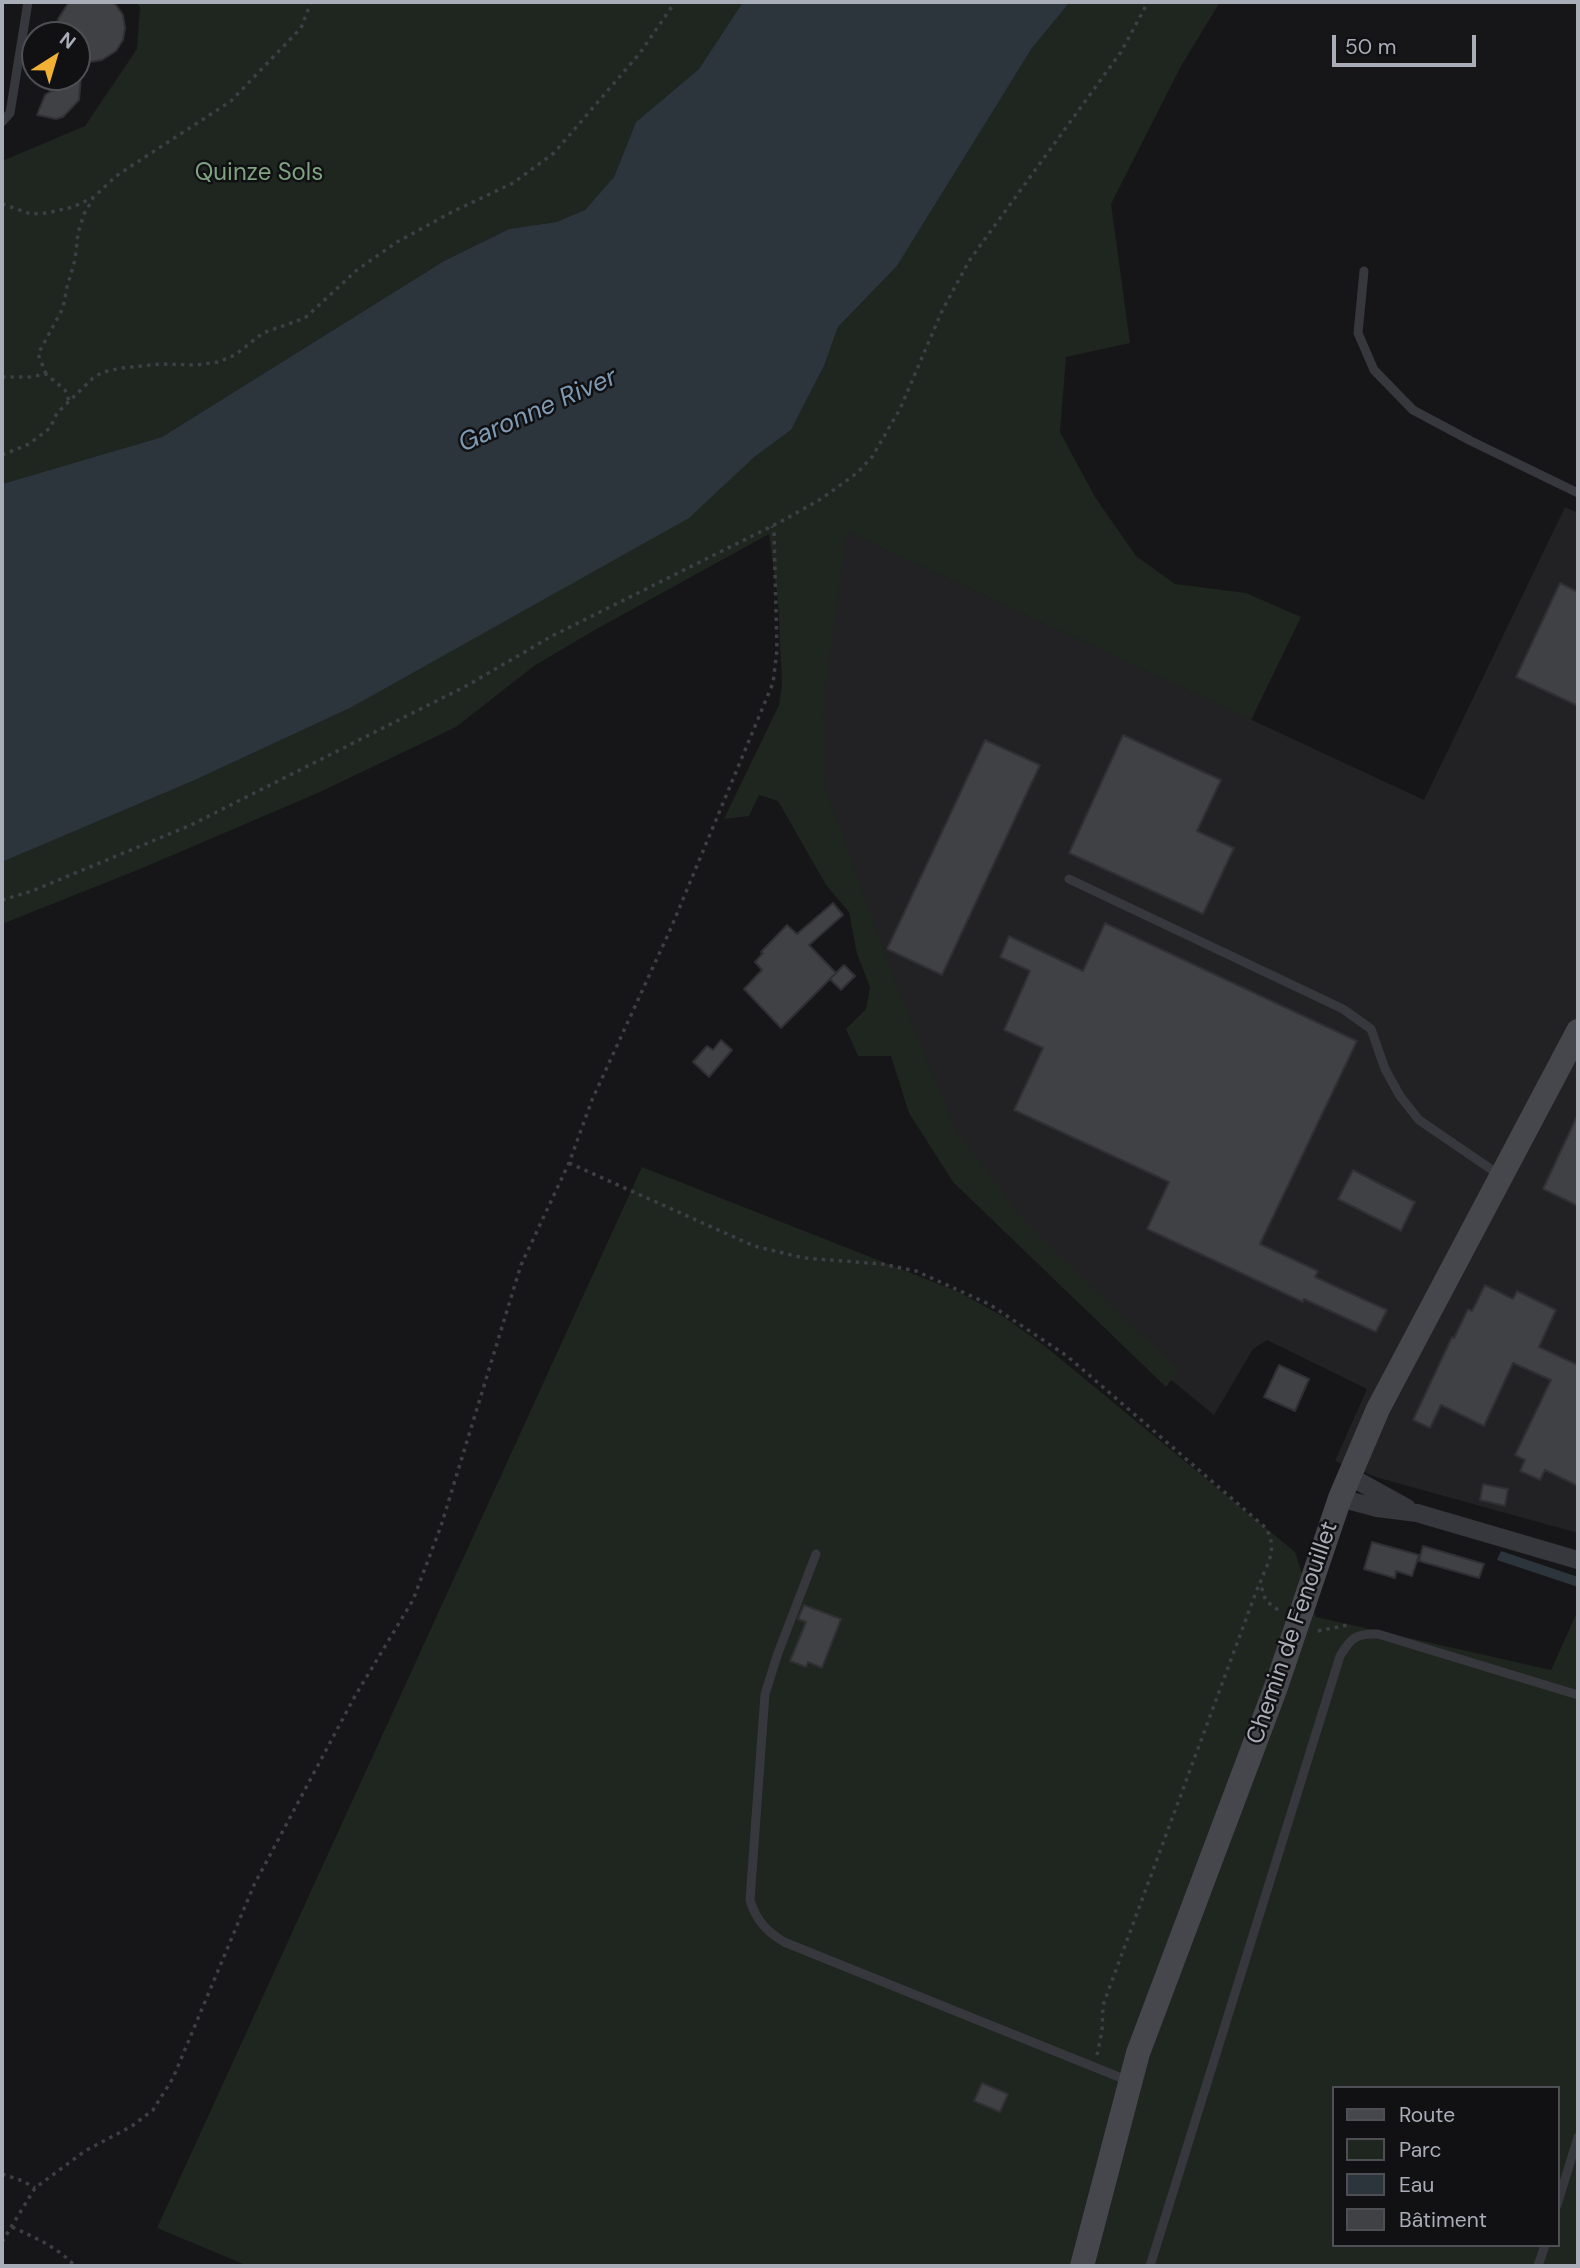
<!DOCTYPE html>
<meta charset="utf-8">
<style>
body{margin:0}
#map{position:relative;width:1580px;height:2268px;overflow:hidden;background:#161618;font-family:"DM Sans",sans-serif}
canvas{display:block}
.frame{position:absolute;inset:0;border:4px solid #a8adb8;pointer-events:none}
.legend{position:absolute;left:1332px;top:2086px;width:228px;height:161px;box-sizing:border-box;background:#111113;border:2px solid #4d4f55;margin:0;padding:9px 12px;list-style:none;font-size:21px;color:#a8adb8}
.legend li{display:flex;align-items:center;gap:14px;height:35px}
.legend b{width:35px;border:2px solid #4d4f55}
.north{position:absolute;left:21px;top:21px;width:70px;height:70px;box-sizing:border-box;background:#111113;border:2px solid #4d4f55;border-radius:50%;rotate:37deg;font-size:19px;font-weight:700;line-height:28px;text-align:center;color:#a8adb8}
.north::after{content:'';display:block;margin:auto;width:24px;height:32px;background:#f2b134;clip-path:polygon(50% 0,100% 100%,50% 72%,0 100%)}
.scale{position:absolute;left:1332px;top:35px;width:144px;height:32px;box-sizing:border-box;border:4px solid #a8adb8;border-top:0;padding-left:9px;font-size:21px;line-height:24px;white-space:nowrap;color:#a8adb8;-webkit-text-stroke:5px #111113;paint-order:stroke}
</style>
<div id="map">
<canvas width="1580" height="2268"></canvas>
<div class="frame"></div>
<ul class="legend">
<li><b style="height:9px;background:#45474d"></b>Route</li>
<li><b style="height:19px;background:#1e261f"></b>Parc</li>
<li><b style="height:19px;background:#2c353c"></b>Eau</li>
<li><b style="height:19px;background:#404145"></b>Bâtiment</li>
</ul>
<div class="north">N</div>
<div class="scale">50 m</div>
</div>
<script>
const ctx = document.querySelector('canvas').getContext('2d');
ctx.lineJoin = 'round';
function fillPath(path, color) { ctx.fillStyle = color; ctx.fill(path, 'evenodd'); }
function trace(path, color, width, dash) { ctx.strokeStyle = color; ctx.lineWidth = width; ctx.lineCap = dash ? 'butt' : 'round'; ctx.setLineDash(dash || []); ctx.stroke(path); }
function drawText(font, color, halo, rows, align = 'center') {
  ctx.font = font + ' "DM Sans",sans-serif'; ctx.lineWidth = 5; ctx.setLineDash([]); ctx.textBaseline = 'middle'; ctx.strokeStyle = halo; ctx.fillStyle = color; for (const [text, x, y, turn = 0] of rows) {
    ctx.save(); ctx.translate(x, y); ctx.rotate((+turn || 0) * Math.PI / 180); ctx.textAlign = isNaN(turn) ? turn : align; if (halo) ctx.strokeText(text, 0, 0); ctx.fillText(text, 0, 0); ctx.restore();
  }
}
const built = new Path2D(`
 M1565,507L1578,513V1533L1379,1478L1335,1461L1367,1389L1267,1340L1253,1349L1214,1415L1131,1347L938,1150L786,719L809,514L1424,800Z`);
const green = new Path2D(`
 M136,2H743L699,69L636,122L614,177L585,210L556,222L509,229L444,261L162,437L2,484V161L85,126L137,49L140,7Z
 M1070,2H1220L1181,66L1111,204L1130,343L1066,357L1060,432L1095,497L1136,556L1175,584L1246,593L1301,617L1251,720L847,532L823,703L825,787L895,982L955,1129L1026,1223L1178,1370L1166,1387L953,1182L909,1113L891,1056H858L846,1029L866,1009L870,987L857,954L849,912L826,885L778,801L759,795L749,816L724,819L779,705L782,684L778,601L769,534L593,631L534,666L456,727L320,792L140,869L2,924V862L195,780L350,708L753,458L791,430L824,366L838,327L897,266L1032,48Z
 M642,1167L959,1292L1004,1317L1046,1347L1295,1552L1316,1617L1551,1670L1578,1610V2266H248L157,2228ZM1333,2088H1557V2245H1333Z`);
const water = new Path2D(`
 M743,2H1070L1032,48L897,266L838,327L824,366L791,430L753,458L689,518L350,708L195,780L2,862V484L162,437L444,261L509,229L556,222L585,210L614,177L636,122L699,69Z
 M1501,1551L1578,1577V1587L1497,1560Z`);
const building = new Path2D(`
 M69,2H113L116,5L123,15L125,28L123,40L116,51L102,60L77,64V35H58V19Z
 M67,77H81L79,100L63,117L56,119L37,115L45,95L51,91L65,88Z
 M1560,583L1578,592V706L1516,677Z
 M1123,735L1221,780L1197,831L1234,848L1203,914L1069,853Z
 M985,740L1040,765L942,975L887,949Z
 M833,903L843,915L809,945L836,973L781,1028L744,989L762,970L755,962L763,953L761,952L787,925L797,934Z
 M1105,923L1357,1041L1260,1244L1318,1271L1315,1277L1387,1310L1376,1332L1304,1299L1303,1302L1147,1229L1169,1182L1014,1110L1043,1048L1004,1030L1030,971L1000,957L1009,936L1083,971Z
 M844,965L855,976L841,990L830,979Z
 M721,1040L732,1050L709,1077L693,1062L707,1046L713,1050Z
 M1578,1114V1206L1543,1189Z
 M1353,1170L1415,1202L1401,1231L1338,1199Z
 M1485,1285L1513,1299L1517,1291L1556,1310L1539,1347L1578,1365V1486L1545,1470L1540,1480L1520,1471L1525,1460L1515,1455L1551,1380L1513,1363L1484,1426L1441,1405L1430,1428L1413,1420L1452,1337L1454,1338L1468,1309L1472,1311Z
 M1279,1365L1309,1379L1295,1411L1264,1397Z
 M1483,1484L1508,1489L1505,1506L1480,1500Z
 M1372,1542L1419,1555L1412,1576L1396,1571L1395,1578L1364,1569Z
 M1423,1546L1484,1564L1479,1578L1419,1561Z
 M804,1605L841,1619L822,1668L808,1662L806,1667L790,1661L806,1622L798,1619Z
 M982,2083L1008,2094L1000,2112L974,2101Z`);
const path = new Path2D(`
 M2,204L31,214L47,213L73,207L94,197L116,176L231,101L301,28L311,2
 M46,374L38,354L63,308L67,287L75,260L78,233L84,214L93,199
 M2,377H29L46,374L65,390L69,401
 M2,455L29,444L50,428L57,413L93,378L103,372L122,368L160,364L196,365L218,362L235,355L263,333L305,318L357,270L397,242L452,212L513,183L554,153L640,53L675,2
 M2,900L32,891L191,825L468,685L552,636L782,521L821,499L857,473L872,457L900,409L942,311L969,261L1121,52L1148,2
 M569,1163L754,1246L804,1258L882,1264L916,1271L989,1304L1067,1356L1266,1528C1278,1550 1268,1561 1260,1583L1266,1601L1281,1612
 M1318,1631L1348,1625
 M1097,2055L1102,2031L1103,2005L1259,1584
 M2,2174L23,2181L35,2188
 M12,2227C36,2238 57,2247 75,2266
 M2,2242L35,2188L85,2151L132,2126L153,2110L173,2078L254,1885L355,1696L413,1600L441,1526L521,1265L569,1163L592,1100L671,928L773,683L777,650L774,531L772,526`);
const lane = new Path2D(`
 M2,122L10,113L28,2
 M1364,271L1358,333L1374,370L1413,410L1471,441L1578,493
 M1069,879L1343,1009L1371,1029L1385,1069L1400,1096L1419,1120L1501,1176
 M816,1554L778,1653L765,1694L750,1900C756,1920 766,1931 784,1942L1129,2081
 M1557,2205L1578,2137
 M1150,2266L1340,1656C1351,1638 1356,1633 1378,1634L1578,1695
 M1538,2266L1545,2245`);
const street = new Path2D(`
 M1349,1477L1358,1481L1407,1508
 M1340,1498L1377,1508L1417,1513L1578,1560`);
const secondary = new Path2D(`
 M1082,2266L1138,2053L1276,1687L1340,1498L1378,1409L1578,1031`);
const parkNames = [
 ["Quinze Sols",259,174]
];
const streetNames = [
 ["Chemin de Fenouillet",1293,1633,-71]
];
const waterNames = [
 ["Garonne River",538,411,-24]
];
fillPath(built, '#222225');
fillPath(green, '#1e261f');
fillPath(water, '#2c353c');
fillPath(building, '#404145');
trace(building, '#303034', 2);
trace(path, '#3d3f44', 3.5, [3.5, 5]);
trace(lane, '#37383d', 9);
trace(street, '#37383d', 18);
trace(secondary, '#45474d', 24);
drawText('24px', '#7fa381', '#111113', parkNames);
drawText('24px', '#a8adb8', '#111113', streetNames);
drawText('italic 26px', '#7f9bb3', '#111113', waterNames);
</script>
